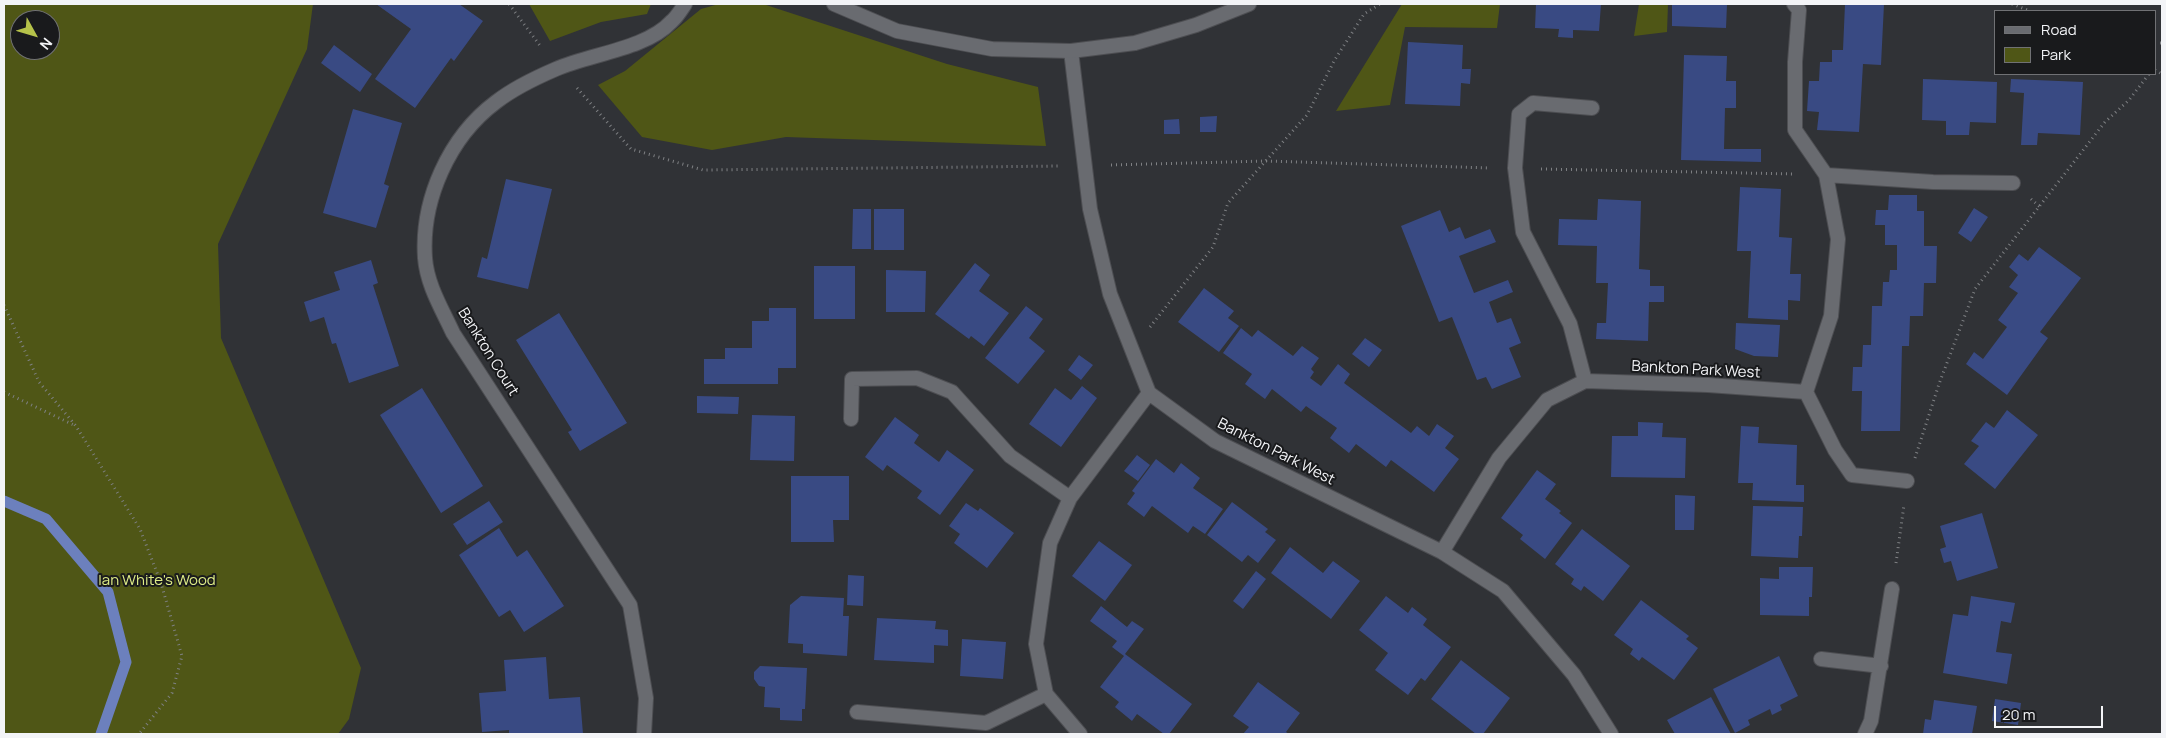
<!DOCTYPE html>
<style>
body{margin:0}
#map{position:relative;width:2166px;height:738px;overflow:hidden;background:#303236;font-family:Manrope,sans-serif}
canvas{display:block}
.frame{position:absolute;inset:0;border:5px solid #f3f4f7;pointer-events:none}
.legend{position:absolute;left:1994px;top:10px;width:162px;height:65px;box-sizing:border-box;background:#191a1c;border:1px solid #707174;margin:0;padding:6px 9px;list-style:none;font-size:15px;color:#f3f4f7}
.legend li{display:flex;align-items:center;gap:10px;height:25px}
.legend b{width:25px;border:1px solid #707174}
.north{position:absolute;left:10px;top:10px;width:50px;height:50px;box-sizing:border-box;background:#191a1c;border:1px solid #707174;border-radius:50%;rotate:129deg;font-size:14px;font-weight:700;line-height:20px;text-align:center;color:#f3f4f7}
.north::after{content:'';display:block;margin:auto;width:18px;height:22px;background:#b5c24a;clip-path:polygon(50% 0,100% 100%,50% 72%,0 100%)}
.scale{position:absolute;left:1994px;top:706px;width:109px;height:22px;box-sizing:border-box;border:2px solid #f3f4f7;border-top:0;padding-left:6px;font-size:15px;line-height:18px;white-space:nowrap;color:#f3f4f7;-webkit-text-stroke:4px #191a1c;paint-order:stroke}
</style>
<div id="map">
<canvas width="2166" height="738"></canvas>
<div class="frame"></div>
<ul class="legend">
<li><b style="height:6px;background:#696b70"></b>Road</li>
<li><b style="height:14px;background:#4f5616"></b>Park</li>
</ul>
<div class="north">N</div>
<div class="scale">20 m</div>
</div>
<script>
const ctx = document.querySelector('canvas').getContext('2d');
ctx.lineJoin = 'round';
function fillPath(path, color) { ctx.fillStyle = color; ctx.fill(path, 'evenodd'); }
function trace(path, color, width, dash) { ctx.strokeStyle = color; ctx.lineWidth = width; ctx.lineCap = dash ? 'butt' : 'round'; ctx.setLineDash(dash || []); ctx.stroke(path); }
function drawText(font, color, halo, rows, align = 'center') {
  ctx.font = font + ' Manrope,sans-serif'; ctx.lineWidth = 4; ctx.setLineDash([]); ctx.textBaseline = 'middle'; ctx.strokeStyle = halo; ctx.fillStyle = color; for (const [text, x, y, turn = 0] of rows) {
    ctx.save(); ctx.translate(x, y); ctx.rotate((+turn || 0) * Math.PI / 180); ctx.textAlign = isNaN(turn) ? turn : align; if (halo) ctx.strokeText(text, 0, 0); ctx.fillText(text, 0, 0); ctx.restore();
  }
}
const green = new Path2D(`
 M4,4H313L307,49L218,244L221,338L361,668L349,719L338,734H4ZM20,20H50V50H20Z
 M529,4H651L647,14L601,22L550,41Z
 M719,4H763L947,64L1038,87L1046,146L786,137L712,150L642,137L598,85L625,71L701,9Z
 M1402,4H1500L1497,28L1405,27L1390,105L1336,111Z
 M1639,4H1668L1667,32L1634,36Z`);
const stream = new Path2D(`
 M4,501L46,519L108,592L126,662L101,734`);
const building = new Path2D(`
 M376,4H459L483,21L454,61L451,58L415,108L375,79L411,29Z
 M1536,4H1601L1599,31L1573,30V38L1558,37L1559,29L1535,28Z
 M1672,4H1727L1726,28L1672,26Z
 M1845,4H1884L1881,65L1863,64L1859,132L1817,130L1819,112L1807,111L1809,81H1819L1820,62H1832V50H1843Z
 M1408,42L1463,45L1462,69H1471L1470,84L1461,83L1460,106L1405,104Z
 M334,45L372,74L360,92L321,63Z
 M1684,55L1727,56L1726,81H1736V108H1725L1724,149H1761V162L1681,160Z
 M1923,79L1997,82L1996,123L1970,122L1969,135H1946V121L1922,120Z
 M2011,79L2083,82L2080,135L2038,133L2037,145H2021L2024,93L2010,92Z
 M353,109L402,123L384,184L389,186L376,228L323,213Z
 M1217,116L1216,132H1200V117Z
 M1179,119L1180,134H1164V120Z
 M506,179L552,189L528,289L477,277L482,257L487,259Z
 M1740,187L1781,189L1779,237L1792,238L1790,274H1801L1800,301L1788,300V320L1748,318L1751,251H1737Z
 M1889,195H1917V211H1924V246H1937L1936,283H1924L1923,316H1910L1909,346H1902L1900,431H1861L1862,391H1852L1853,367H1862L1863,345H1871L1872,306H1882L1883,282H1889L1890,270H1897V245H1885V225H1875L1876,210H1888Z
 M1598,199L1641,201L1639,269L1650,270V286H1664V302H1649L1648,341L1596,339L1597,323H1606L1608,283H1596L1597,246L1558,245L1559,219L1597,220Z
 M1974,208L1988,217L1971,242L1958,233Z
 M853,209H871V249H852Z
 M874,209H904V250H874Z
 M1440,210L1449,232L1460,227L1465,239L1490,229L1496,242L1459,256L1474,293L1508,280L1513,292L1489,302L1497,323L1511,318L1521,343L1509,348L1521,377L1492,389L1486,377L1477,380L1452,317L1439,322L1401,226Z
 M2039,247L2081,278L2040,332L2048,338L2007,395L1966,364L1974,352L1983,359L2007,327L1998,320L2018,293L2009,287L2018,275L2009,267L2019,254L2028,261Z
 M371,260L378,283L373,285L399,366L349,383L336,343L332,344L324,317L310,322L304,302L340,290L334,272Z
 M975,263L990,275L979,291L1009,313L984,346L971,336L969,339L935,314Z
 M814,266H855V319H814Z
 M886,270L926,271L925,312H886Z
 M1204,288L1234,311L1228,318L1239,326L1219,352L1178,322Z
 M1026,306L1043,319L1029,338L1045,351L1018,384L985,358Z
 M769,308H796V368H778V384H704V359H725V348H752V321H769Z
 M559,313L627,423L580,451L568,432L572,430L516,340Z
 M1736,323L1780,325L1778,357L1754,356L1735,349Z
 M1241,328L1252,337L1258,330L1293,356L1302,346L1319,358L1311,369L1314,372L1310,378L1321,386L1338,364L1350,374L1344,383L1411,433L1417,426L1429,436L1437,424L1454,436L1445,448L1459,459L1434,492L1391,460L1386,467L1356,444L1349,453L1330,438L1337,428L1306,406L1301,412L1272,389L1265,399L1245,384L1252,374L1223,353Z
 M1365,338L1382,350L1369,367L1352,354Z
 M1079,355L1093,365L1081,380L1068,370Z
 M1082,386L1097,398L1061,447L1029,424L1055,388L1071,400Z
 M422,388L483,486L441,513L380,415Z
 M697,396L739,397L738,414L697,413Z
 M2007,410L2038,435L1995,489L1964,464L1979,446L1971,441L1986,422L1994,428Z
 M752,415L795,416L794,461L750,460Z
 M895,417L919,435L914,443L939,462L947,450L974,470L940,515L917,498L922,491L887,465L883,471L865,457Z
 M1638,422L1663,423L1662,437L1686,438L1685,478L1611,477L1612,436H1638Z
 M1741,426L1759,427L1758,443L1797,445L1796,485H1804V502L1752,500L1753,483H1738Z
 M1137,455L1150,465L1138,481L1124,471Z
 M1156,459L1174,473L1181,463L1191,471L1200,478L1193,488L1223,509L1205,534L1193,526L1188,533L1152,506L1144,517L1127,504L1135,493L1132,491Z
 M1537,470L1556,484L1545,499L1561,511L1559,513L1572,523L1545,559L1520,539L1523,535L1501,518Z
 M791,476H849V520H833L834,542H791Z
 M1675,495L1695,496L1694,530H1675Z
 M489,501L503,522L467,545L453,524Z
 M1232,502L1268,529L1265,532L1276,540L1258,563L1248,555L1242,562L1207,535Z
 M966,503L978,511L980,508L1014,533L987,568L954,543L960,534L949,526Z
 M1753,506L1803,507L1802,536H1799L1798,558L1751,556Z
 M1982,513L1998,568L1957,581L1951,561L1944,563L1940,549L1946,547L1940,526Z
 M499,528L517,557L527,550L564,606L524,632L510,610L499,617L459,555Z
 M1582,529L1630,566L1603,601L1584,586L1581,591L1571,584L1574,579L1555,564Z
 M1099,541L1132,565L1105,601L1072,576Z
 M1290,547L1323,573L1333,561L1360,581L1331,619L1271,573Z
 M1779,567H1813L1812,597H1809V616L1760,615V578L1779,579Z
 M1256,571L1266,579L1243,609L1233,601Z
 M848,575L864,576L863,606L847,605Z
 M801,596L844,598L843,616H849L847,656L803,653V644L788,643L790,605Z
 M1386,596L1408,613L1412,607L1427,619L1423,625L1451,647L1425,681L1421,678L1408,695L1375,670L1388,653L1359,630Z
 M1971,596L2015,603L2011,623L2001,621L1996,652L2012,654L2007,684L1943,673L1953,614L1968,616Z
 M1641,600L1689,636L1686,639L1698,648L1674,680L1642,657L1639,661L1634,657L1630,654L1633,649L1614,635Z
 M1101,606L1127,627L1132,621L1144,629L1125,654L1192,704L1169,734H1164L1137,714L1132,721L1115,707L1119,702L1100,687L1124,656L1112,647L1117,641L1090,621Z
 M877,618L936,621L935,629L948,630V646L934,645V663L874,660Z
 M962,639L1006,642L1003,679L960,676Z
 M1779,656L1798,696L1780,705L1782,710L1772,715L1770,709L1748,720L1750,725L1735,733L1713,689Z
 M546,657L549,699L580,697L583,734H509V730L482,732L479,693L506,691L504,660Z
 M1461,660L1510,698L1483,734H1476L1431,699Z
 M760,666L807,668L805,709H802V721L780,720V708L764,707L765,687L759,686L754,679V672Z
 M1258,682L1300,713L1286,732L1289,734H1243L1249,727L1233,716Z
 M1711,697L1731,734H1675L1667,720Z
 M1995,699L2021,703L2018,725L1992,721Z
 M1934,700L1977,706L1972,734H1923L1925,719L1931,720Z`);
const path = new Path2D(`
 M509,4L541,47
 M2012,4L2030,11
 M2155,43H2162
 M2155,70L2162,74
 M577,88L631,149L703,170L1060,166
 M1111,165L1266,161L1490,168
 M1541,169L1795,174
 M2031,199L2040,207
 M4,305L39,382L76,426L140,529L161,583L182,656L172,693L139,734
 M1150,327L1213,247L1228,203L1307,115L1334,61L1364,14L1380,4
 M4,392L76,426
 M1915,458L1939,384L1975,289L2105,122L2129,100L2149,74
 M1896,563L1904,505`);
const minor = new Path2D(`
 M1071,51L1090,209L1110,294L1149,393L1215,441L1442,552L1503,591L1574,675L1611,734
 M1826,175L1933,182L2013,183
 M1585,381L1708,385L1806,392L1831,316L1838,239L1826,175L1795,130V62L1799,10L1794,4
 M1806,392L1835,450L1852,475L1907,481
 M851,419L852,379L917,378L952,392L1010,456L1070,498
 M1442,552L1499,458L1547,400L1585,381L1570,324L1523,232L1515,168L1519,114L1533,103L1592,108
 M1821,659L1881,666
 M857,712L986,723L1046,694
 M644,734L646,698L630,605L453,333C442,309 427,285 425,258C421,200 449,137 496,102C514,88 535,78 556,69C590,54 646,49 671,22C677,17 681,10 685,4
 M1080,734L1046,694L1036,644L1050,543L1070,498L1149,393
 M1865,734L1871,721L1892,589`);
const tertiary = new Path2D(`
 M834,4L897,31L992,49L1071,51L1135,43L1196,25L1249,4`);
const streetNames = [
 ["Bankton Court",488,352,58],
 ["Bankton Park West",1696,370,3],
 ["Bankton Park West",1276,452,27]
];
const parkNames = [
 ["Ian White's Wood",157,581]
];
fillPath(green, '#4f5616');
trace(stream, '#6c80bd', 11);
fillPath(building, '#394a83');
trace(minor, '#4d4e52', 16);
trace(tertiary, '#4d4e52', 16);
trace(path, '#7f8184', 3, [1, 4]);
trace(minor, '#696b70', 14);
trace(tertiary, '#696b70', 14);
drawText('15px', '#f3f4f7', '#191a1c', streetNames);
drawText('15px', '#dfed87', '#191a1c', parkNames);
</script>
